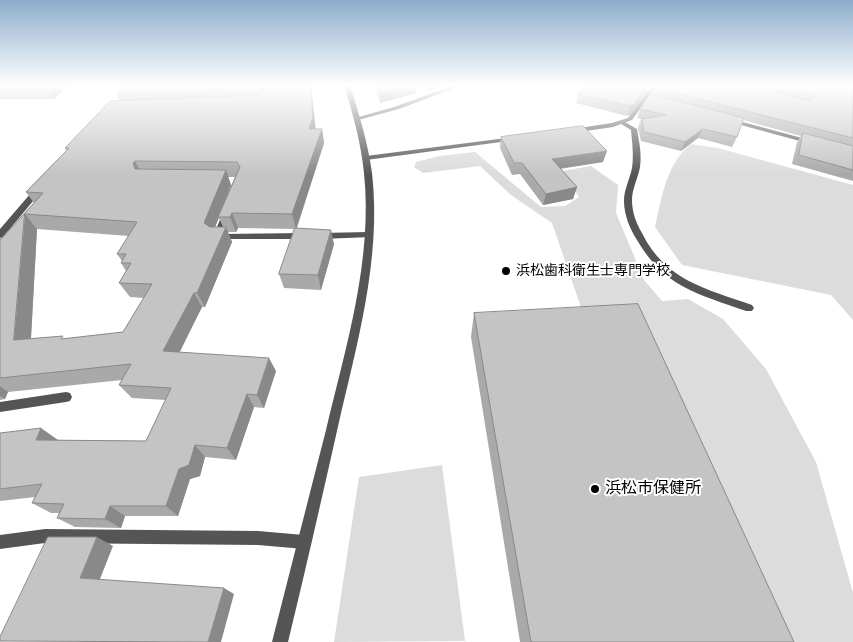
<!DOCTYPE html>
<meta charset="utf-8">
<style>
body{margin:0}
canvas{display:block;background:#fff}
</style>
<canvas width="853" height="642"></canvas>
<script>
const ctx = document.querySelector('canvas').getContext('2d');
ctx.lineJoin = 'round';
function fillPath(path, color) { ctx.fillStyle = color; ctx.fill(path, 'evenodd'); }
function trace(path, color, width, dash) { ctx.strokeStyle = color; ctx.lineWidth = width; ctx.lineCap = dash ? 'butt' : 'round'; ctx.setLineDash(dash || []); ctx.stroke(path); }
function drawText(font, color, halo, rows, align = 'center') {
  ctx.font = font + ' Poppins,"Noto Sans JP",sans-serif'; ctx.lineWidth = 4; ctx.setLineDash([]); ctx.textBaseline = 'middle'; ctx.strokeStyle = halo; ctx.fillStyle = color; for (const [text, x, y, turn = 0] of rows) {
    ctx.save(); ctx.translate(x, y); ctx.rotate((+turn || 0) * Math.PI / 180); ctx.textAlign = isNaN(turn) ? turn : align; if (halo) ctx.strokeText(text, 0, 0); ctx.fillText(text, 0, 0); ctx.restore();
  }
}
const green = new Path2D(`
 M691,144L718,148L853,185V320L831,295L682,265L655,227C662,197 666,164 691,144Z
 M475,152L541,207L565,206L579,197L562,171L591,166L618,185L616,213L644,280L662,301L688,299L723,319L766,369L816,462L853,593V642H763L582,310L552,223L511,195L480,166L423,173L414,167L416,162L439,156Z
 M442,465L465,641L334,642L359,477Z`);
const service = new Path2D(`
 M621,122H625L637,129C639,141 642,154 640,167C638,178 632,189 632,200C632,212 636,223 642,233C665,280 706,289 752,305L754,308L752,311H746C698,294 664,287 637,240C630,229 624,215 624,201C624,189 630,179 632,168C634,155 632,142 631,130L621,124Z`);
const minor = new Path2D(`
 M455,85H463L399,109L358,120L355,118L394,107Z
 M652,85H658L632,120L613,127L572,133L569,131L572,129L612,123L628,118Z
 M728,118L813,141L814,142L811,144L726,121L725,120Z
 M514,137L517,139L516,140L366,160L362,158L366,156Z
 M37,186H43L44,188L3,237L0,238V229Z
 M227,209L231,212L222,234L305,233L309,236L305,239H214L213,237L223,212Z
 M369,232L372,233L373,235L372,237L320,239L316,236L320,233Z
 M66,392L70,393L72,397L70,401L66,402L0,412V402Z
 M45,529L258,531L304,535L309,537L311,542L309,547L304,549L258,545L45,543L0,549V535Z`);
const tertiary = new Path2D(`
 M344,85H350C359,114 368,143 372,173C382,260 356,347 337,431C321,502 305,572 288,642H272C290,571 308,500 326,430C346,346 373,260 364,173C361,143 353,114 344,85Z`);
const wall = new Path2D(`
 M0,85H68L54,99H0Z
 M124,85H267L264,89L263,92L315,129H322L324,143L297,228L334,244L321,290L284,288L279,274L295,229L238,228L236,232H228L232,242L205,307H202L180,352L276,371L264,408L254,407L236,460L205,457L200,476L190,479L178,516H125L121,528L75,527L57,518L59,513H51L32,503L35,497L0,501V433L57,440L146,441L166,400L132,398L119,385L122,380L8,392L5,399L0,400V239H1L34,203L26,192L66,151L65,148L120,101L117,94ZM228,177H235L224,203L231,185ZM219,218L223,227H215ZM37,229L129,236L117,254L122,261L121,263L126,271L119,283L130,297L144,298L123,332L66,339H31Z
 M374,85H416V93L380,103Z
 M418,85H442V87L427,91Z
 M585,85H650L632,113L627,116L576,103L578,94Z
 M658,85H853V181L792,164L797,142L801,136L743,120L737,137L732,147L698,138L681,151L641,141L638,128L641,119L637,118L640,109L653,95L655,88Z
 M501,137L603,162L560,169L577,187L573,199L543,205L520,174L512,175L500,148Z
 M474,313L794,642H520L471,337Z`);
const shadedWall = new Path2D(`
 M45,85H68L54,99Z
 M259,85H267L264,89L263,100L261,101L257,87Z
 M310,85H311L316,132L309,129Z
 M414,85H416V93L380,103V93Z
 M427,85H442V87L427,91Z
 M647,85H650L632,113L627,116L630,106Z
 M322,129L324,143L296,229L292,214Z
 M703,129L698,138L681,151L685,142Z
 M607,151L603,162L549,170L552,159Z
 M135,161L143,176L135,169L133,163Z
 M226,170L231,185L211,238L204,223Z
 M577,187L573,199L543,205L546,194Z
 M232,213L238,228L236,232L230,217Z
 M25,214L37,229L30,354L14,340Z
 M226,227L232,242L205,307L197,293Z
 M331,230L334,244L321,290L318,275Z
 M194,293L202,307L173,364L163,351Z
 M269,358L276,371L264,408L257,395Z
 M0,386L8,392L5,399L0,396Z
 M247,394L254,407L236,460L227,448Z
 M41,428L58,440H36Z
 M195,445L205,457L200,476L190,479L178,516L166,506L179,469Z
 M110,506L125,516L121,528L105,519Z
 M97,537L113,546L98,584L80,578Z
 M224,588L234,594L221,642H208Z`);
const building = new Path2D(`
 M124,85H259V86L257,87L117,94Z
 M269,85H310L313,117L309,129H322L292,214L232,213L230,217H218L240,167L237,162L135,161L133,163L135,169L226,170L204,223L210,227H226L197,293H194L163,351L269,358L257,395L247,394L227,448L195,445L189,465L179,469L166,506H110L105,519L57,518L64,504L32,503L42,484L0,489V433L41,428L36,440L146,441L171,388L119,385L131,364L0,378V239H1L43,193L26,192L69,148H65L110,101L258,95L269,88ZM25,214L137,222L117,254H126L121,263H131L119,283L152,284L123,332L61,339L63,336L14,340Z
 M377,85H414L380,93Z
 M585,85H647L635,104L630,106L578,94Z
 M658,85H748L810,101L816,97L814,95L770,85H853V138L655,88Z
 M651,94L744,118L737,137L703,129L685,142L644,132L642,119L666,115L640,109Z
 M583,126L607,151L552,159L577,187L546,194L522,163H514L501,137Z
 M803,133L853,146V170L799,155Z
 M295,228L331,230L318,275L279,274Z
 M638,304L794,642H531L474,313Z
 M48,537H97L80,578L224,588L208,642L0,641V637Z`);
const markers = [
 [506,271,5,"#000"],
 [595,489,5,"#000"]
];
const poiNames = [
 ["浜松歯科衛生士専門学校",516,271]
];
const nearPoinames = [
 ["浜松市保健所",605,489]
];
fillPath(green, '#dcdcdc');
fillPath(service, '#555');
fillPath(minor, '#555');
fillPath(tertiary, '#555');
fillPath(wall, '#a9a9a9');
fillPath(shadedWall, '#898989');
fillPath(building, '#c4c4c4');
trace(building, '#898989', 1);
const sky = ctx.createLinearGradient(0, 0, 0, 175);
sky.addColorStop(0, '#8cadcc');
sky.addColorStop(0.49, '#fff');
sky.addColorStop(1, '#ffffff00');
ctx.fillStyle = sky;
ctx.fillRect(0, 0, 853, 175);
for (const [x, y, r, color] of markers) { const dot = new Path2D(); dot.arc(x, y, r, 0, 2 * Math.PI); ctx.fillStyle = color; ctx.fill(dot); trace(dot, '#fff', 2); }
drawText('14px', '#000', '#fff', poiNames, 'left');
drawText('16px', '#000', '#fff', nearPoinames, 'left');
</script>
